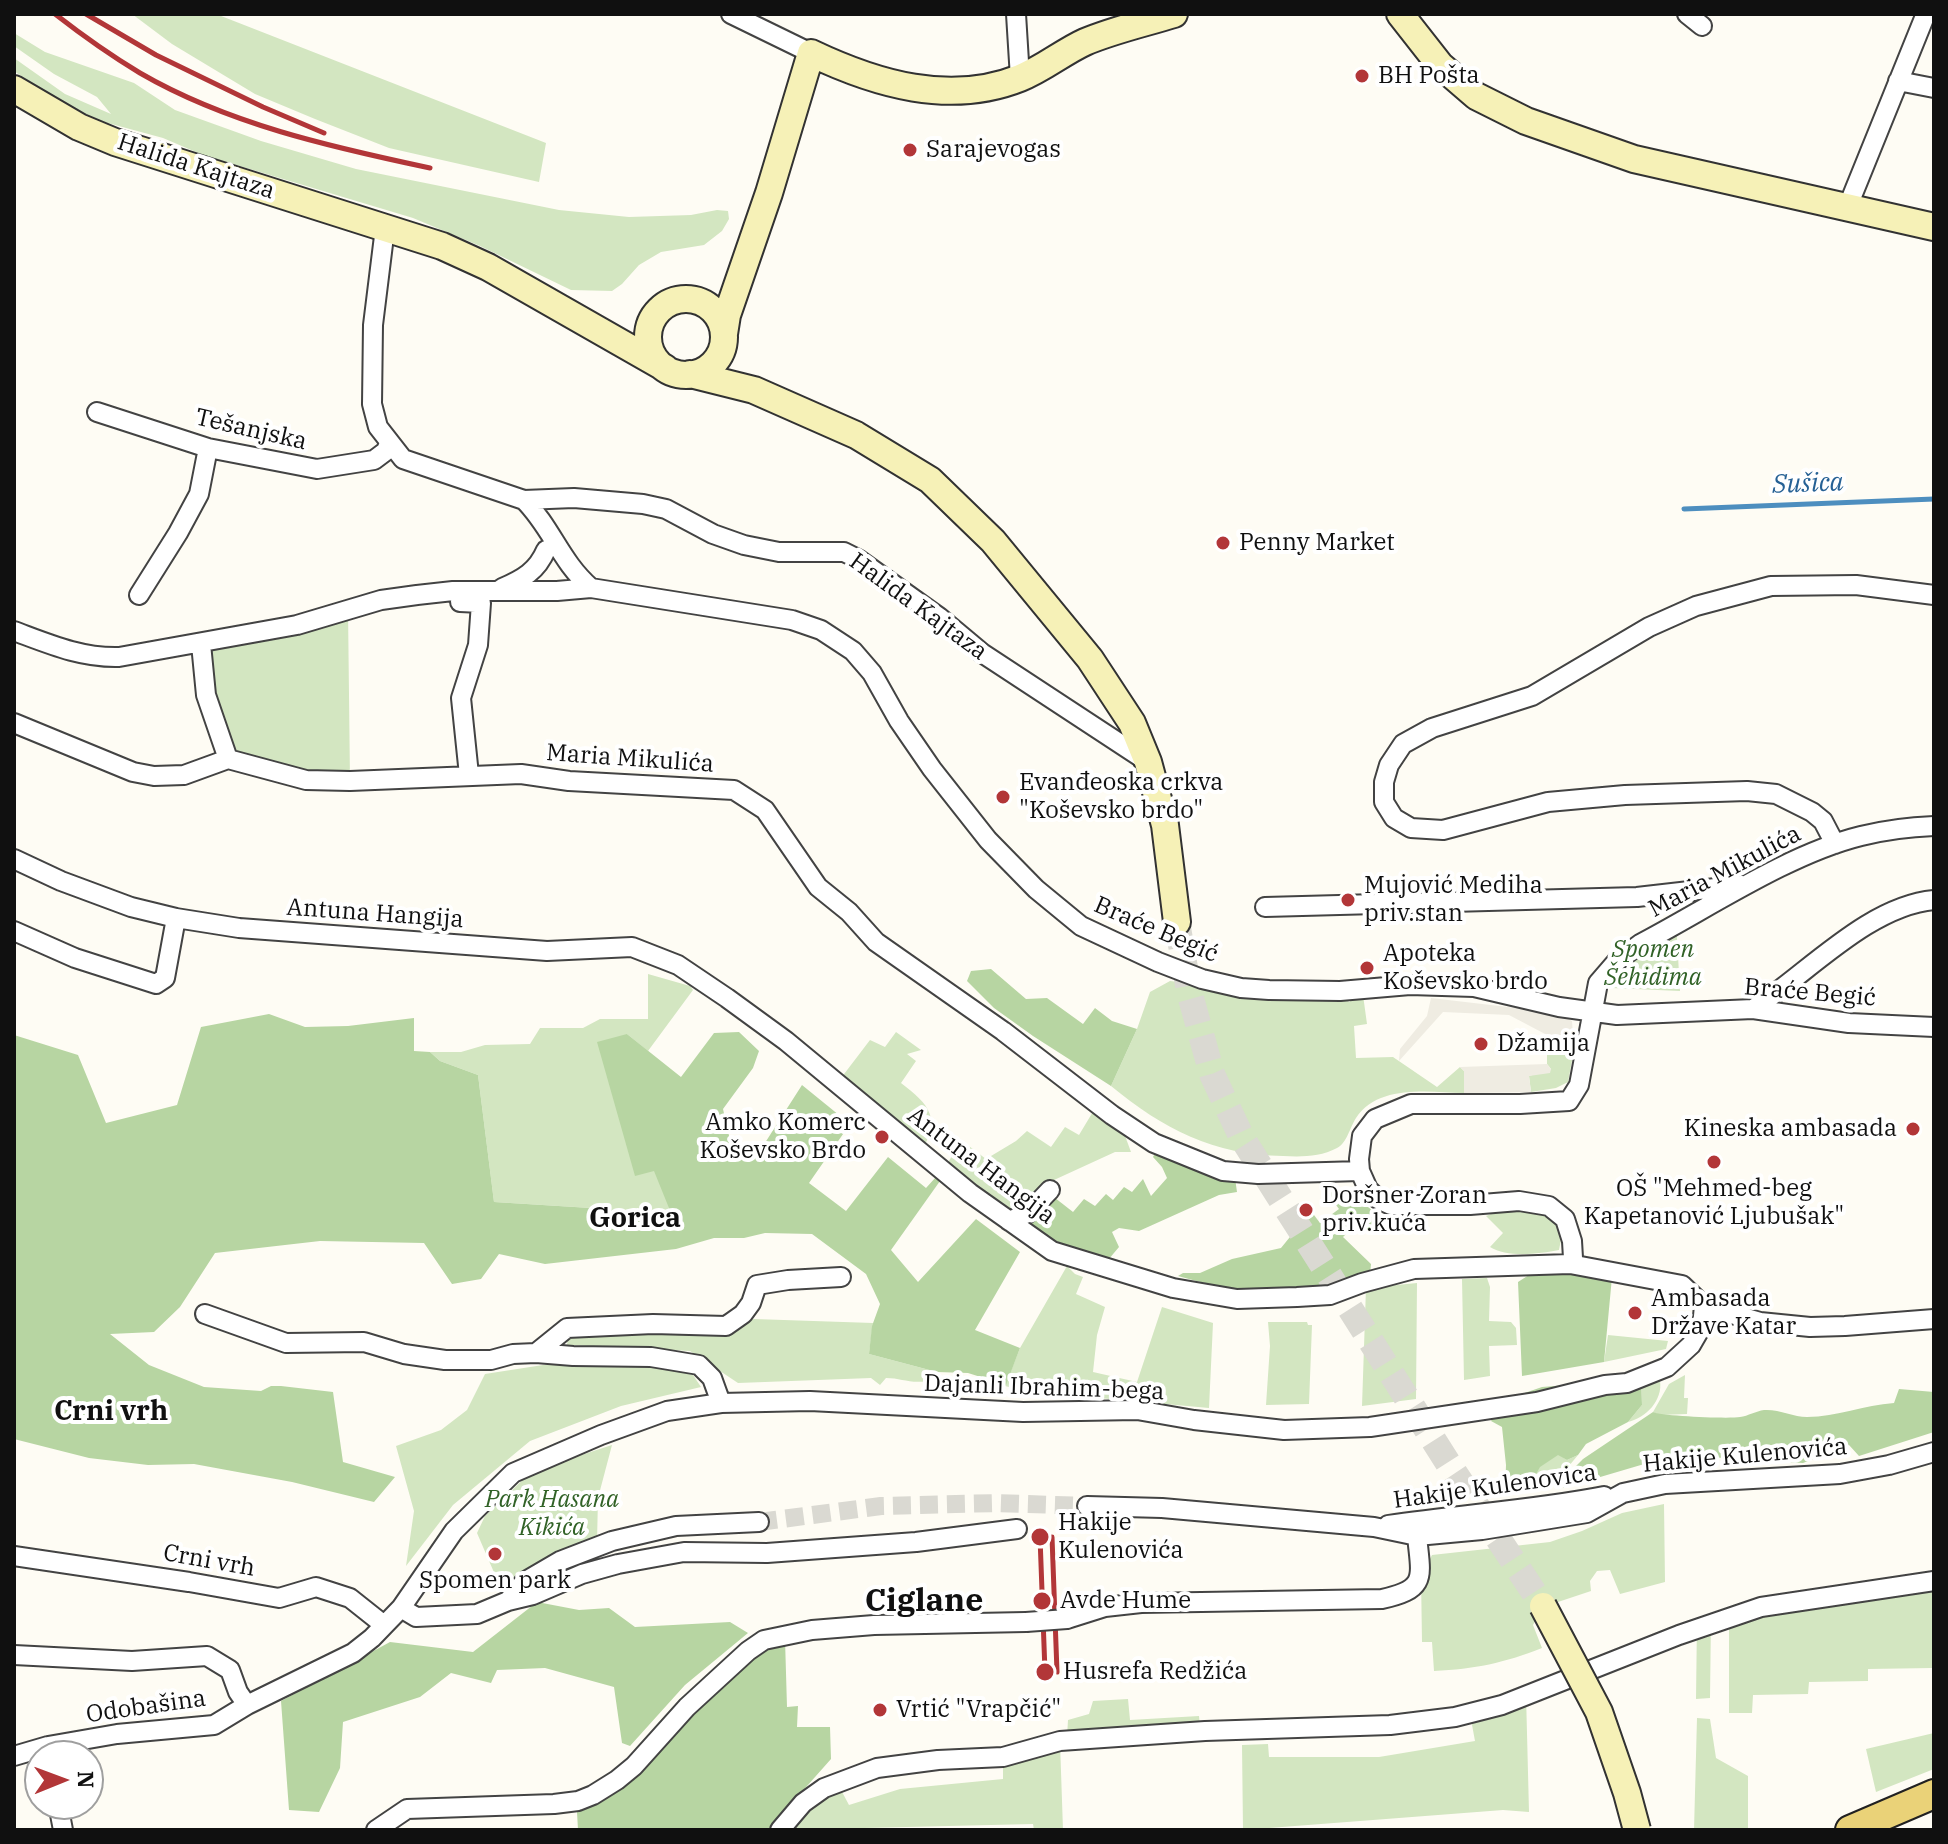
<!DOCTYPE html>
<meta charset="utf-8">
<style>
body{margin:0}
#map{position:relative;width:1948px;height:1844px;overflow:hidden;background:#fefcf4;font-family:"IBM Plex Serif",serif}
canvas{display:block}
.frame{position:absolute;inset:0;border:16px solid #101010;pointer-events:none}
.north{position:absolute;left:24px;top:1740px;width:80px;height:80px;box-sizing:border-box;background:#fff;border:2px solid #9f9f9f;border-radius:50%;rotate:89deg;font-size:22px;font-weight:700;line-height:32px;text-align:center;color:#101010}
.north::after{content:'';display:block;margin:auto;width:28px;height:36px;background:#b23638;clip-path:polygon(50% 0,100% 100%,50% 72%,0 100%)}
</style>
<div id="map">
<canvas width="1948" height="1844"></canvas>
<div class="frame"></div>
<div class="north">N</div>
</div>
<script>
const ctx = document.querySelector('canvas').getContext('2d');
ctx.lineJoin = 'round';
function fillPath(path, color) { ctx.fillStyle = color; ctx.fill(path, 'evenodd'); }
function trace(path, color, width, dash) { ctx.strokeStyle = color; ctx.lineWidth = width; ctx.lineCap = dash ? 'butt' : 'round'; ctx.setLineDash(dash || []); ctx.stroke(path); }
function drawText(font, color, halo, rows, align = 'center') {
  ctx.font = font + ' "IBM Plex Serif",serif'; ctx.lineWidth = 8; ctx.setLineDash([]); ctx.textBaseline = 'middle'; ctx.strokeStyle = halo; ctx.fillStyle = color; for (const [text, x, y, turn = 0] of rows) {
    ctx.save(); ctx.translate(x, y); ctx.rotate((+turn || 0) * Math.PI / 180); ctx.textAlign = isNaN(turn) ? turn : align; if (halo) ctx.strokeText(text, 0, 0); ctx.fillText(text, 0, 0); ctx.restore();
  }
}
const green = new Path2D(`
 M132,14H216L546,143L539,182L389,148L315,119L255,94L172,44Z
 M14,33L45,52L134,83L175,110L261,141L356,169L559,210L629,217L691,215L717,210L728,211L729,219L722,231L704,245L661,252L639,265L622,284L612,291L571,290L480,246L413,218L203,155L163,138L104,122L64,105L14,71V58L65,94L111,114L97,97L54,74L14,46Z
 M348,609L350,781L228,759L203,638Z
 M1676,921L1680,991L1612,988L1602,982Z
 M648,974L690,986L693,990L648,1051L627,1034L656,1167L672,1213L494,1202L478,1075L440,1061L430,1052H461L485,1045L530,1044L540,1028H583L600,1019H648Z
 M1170,981C1193,982 1214,995 1237,997C1274,1000 1316,987 1350,1002V997L1363,995L1367,1024L1354,1026L1356,1058L1393,1057L1437,1087L1460,1067L1464,1071V1093C1429,1092 1378,1084 1356,1118C1350,1127 1347,1143 1337,1148C1320,1157 1301,1157 1283,1156C1214,1155 1163,1129 1111,1086L1137,1029L1150,992Z
 M896,1032L921,1050L907,1054L916,1061L901,1083C929,1104 943,1120 920,1152L838,1082L870,1040L885,1047Z
 M1574,1050L1568,1082L1556,1088L1531,1092L1529,1076L1551,1069L1547,1064V1053L1554,1054Z
 M1094,1110L1124,1133L1131,1152H1115L1054,1180L1031,1203L1005,1219L945,1168L961,1140L986,1159L1016,1141L1027,1131L1051,1147L1065,1127L1079,1135Z
 M1496,1212C1524,1213 1572,1206 1559,1250C1539,1254 1507,1258 1490,1247L1503,1233L1486,1216Z
 M1067,1266L1075,1274L1083,1277L1076,1294L1105,1307L1097,1335L1093,1372L1137,1382L1162,1307L1213,1323L1209,1408L1077,1396V1387L1034,1383L1033,1393L1005,1386L1020,1348Z
 M1487,1278L1490,1287L1489,1321L1511,1322L1516,1328L1517,1345L1489,1346L1490,1376L1464,1380L1462,1279Z
 M1417,1283L1416,1399L1362,1406L1366,1288Z
 M754,1319L873,1323L869,1354L937,1372L930,1373L929,1387L928,1381C910,1384 901,1378 886,1378L880,1385L871,1378L738,1383L690,1351L567,1345L568,1335L711,1331Z
 M1268,1322H1307L1308,1325H1312L1309,1404L1266,1405L1270,1346Z
 M1608,1335L1668,1341L1666,1349L1604,1362Z
 M543,1365H650L693,1375L701,1387L621,1406L530,1441L453,1505L406,1566L414,1511L396,1446L441,1430L467,1410L485,1374Z
 M1685,1375L1684,1398H1688L1687,1414L1659,1415L1653,1412L1669,1384Z
 M1641,1379L1660,1381C1663,1400 1646,1418 1628,1422L1642,1405Z
 M612,1445L598,1498L597,1542L499,1584L477,1533L485,1516L532,1471Z
 M1558,1454L1567,1460L1578,1455L1559,1478L1526,1492L1539,1467Z
 M1664,1504L1665,1582L1620,1594L1610,1570L1597,1571L1590,1581L1591,1591L1543,1607L1533,1625L1542,1648C1504,1663 1475,1669 1434,1671L1432,1642H1422L1421,1576L1432,1555L1550,1542L1582,1531L1622,1513Z
 M1934,1576L1932,1668L1868,1669V1681L1809,1682L1808,1694L1753,1695L1752,1713H1729V1617L1732,1605Z
 M1711,1617L1710,1698L1696,1699L1697,1620Z
 M1526,1694L1529,1812L1503,1810L1243,1830L1242,1745L1268,1744L1269,1757H1379L1475,1741L1470,1714Z
 M1128,1699L1130,1720L1199,1716L1200,1727L1067,1737L1068,1720L1089,1714L1093,1701Z
 M1697,1718L1710,1719L1716,1758L1748,1776V1830H1694Z
 M1934,1733V1769L1876,1792L1866,1749Z
 M1060,1742L1063,1830H1034L1033,1824L780,1830L812,1796L841,1790L849,1805L900,1789L1003,1779V1757Z`);
const forest = new Path2D(`
 M991,969L1026,999L1047,998L1083,1024L1095,1008L1112,1021L1137,1029L1111,1086L1033,1036L994,1008L967,981L971,971Z
 M269,1014L305,1027L348,1026L414,1018V1051L430,1052L440,1061L478,1075L494,1202L671,1213L654,1171L635,1176L597,1042L627,1034L681,1077L714,1033L739,1032L759,1051L753,1068L723,1109L732,1149L754,1160L802,1085L850,1124L809,1183L846,1211L888,1157L926,1188L936,1177L940,1181L891,1250L918,1282L976,1219L1020,1252L975,1330L1020,1348L1006,1385L968,1373L937,1372L869,1354L872,1326L880,1304L866,1274L812,1234L765,1233L744,1238H714L676,1249L545,1264L499,1254L481,1279L452,1284L424,1243L320,1241L215,1253L180,1307L154,1332L110,1334L149,1365L204,1387L261,1391L271,1386H281L333,1392L343,1462L395,1477L374,1502L292,1482L194,1464L148,1465L89,1458L14,1439V1035L78,1055L106,1123L177,1105L201,1027Z
 M1159,1145L1235,1178L1237,1192L1219,1195L1139,1231L1119,1228L1112,1232L1119,1247L1103,1266L1021,1230C1034,1220 1039,1206 1050,1194L1073,1212L1084,1199L1095,1206L1106,1194L1113,1200L1124,1187L1132,1192L1143,1179L1151,1196L1167,1178L1162,1167L1153,1157Z
 M1332,1180C1336,1185 1341,1192 1346,1195C1359,1204 1389,1210 1370,1231L1357,1223L1343,1237L1371,1264L1370,1274C1356,1278 1342,1284 1328,1286C1279,1296 1225,1290 1178,1276L1183,1273H1200L1232,1259L1281,1248L1311,1211L1320,1223L1339,1209L1318,1181Z
 M1582,1272L1612,1277L1604,1362L1522,1376L1518,1282L1532,1273Z
 M1641,1379L1642,1405L1628,1422L1586,1444L1578,1455L1567,1460L1558,1455L1540,1467L1526,1492L1505,1494L1506,1465L1502,1427L1491,1421L1504,1400L1542,1387Z
 M1899,1389L1934,1392V1432L1859,1456L1849,1445L1803,1463L1694,1456L1651,1462L1563,1488L1572,1470L1583,1459L1653,1412C1660,1416 1729,1419 1740,1417C1748,1416 1756,1411 1764,1410C1779,1409 1793,1417 1807,1417C1837,1417 1864,1405 1894,1403Z
 M537,1602L579,1610L609,1608L635,1627L730,1622L748,1633L685,1685L630,1746L622,1743L614,1687L545,1668L497,1670L491,1683L451,1673L420,1697L343,1722L340,1768L319,1812L289,1810L281,1701L390,1642L473,1652Z
 M785,1639L787,1707L798,1706L797,1727H830L831,1759L768,1830H578L577,1812L596,1788L755,1654Z`);
const plaza = new Path2D(`
 M1431,998L1559,1013L1572,1021L1574,1050L1553,1054L1547,1053V1035L1509,1015L1443,1012L1399,1061L1400,1049L1427,1016Z
 M1547,1064L1551,1069L1550,1073L1529,1076L1531,1092L1464,1093V1071L1460,1067Z`);
const stream = new Path2D(`
 M1684,509L1934,499`);
const streetTunnel = new Path2D(`
 M759,1522L881,1506L997,1503L1087,1506`);
const secondaryTunnel = new Path2D(`
 M1177,922L1189,991L1212,1074L1242,1138L1448,1463L1543,1606`);
const street = new Path2D(`
 M731,14L811,53
 M1016,14L1020,78
 M1687,14L1702,26
 M1898,81L1934,88
 M1848,206L1925,16
 M385,228L373,325L372,404L378,427L403,459L524,500L574,498L643,504L666,509L713,534L744,545L779,552H844L858,559L939,617L982,653L1148,762
 M97,412L208,448L317,469L374,460L386,451L389,443
 M524,500C552,528 560,561 591,588
 M502,588C523,579 537,571 546,550
 M139,595L178,533L199,494L208,448
 M460,602L481,603L478,645L461,698L469,775
 M14,631C49,644 81,658 119,657L297,625L381,600L417,595L453,591H557L591,588L792,620L821,630L853,651L872,673L899,721L932,769L988,840L1036,889L1081,926L1158,962L1202,979L1241,988L1269,990L1340,991L1410,985L1474,987L1559,1007L1617,1015L1753,1009L1849,1023L1934,1027
 M201,644L206,695L228,759
 M14,723L133,772L154,776L184,775L228,759L306,780L350,781L521,774L569,781L734,790L765,810L818,887L849,912L876,942L1003,1031L1112,1115L1154,1143L1223,1171L1258,1174L1360,1171
 M1835,844L1823,821L1812,812L1776,794L1747,791L1625,795L1548,802L1443,830L1411,828L1394,818L1384,802V782L1389,765L1403,744L1432,728L1532,696L1649,627L1696,606L1771,586L1856,585L1934,595
 M14,859L61,881L131,907L176,918L239,928L547,951L632,947L678,965L727,998L786,1041L970,1193L1052,1251L1173,1288L1237,1299L1297,1297L1330,1295L1362,1283L1414,1269L1570,1264L1682,1285L1704,1306L1760,1322L1810,1327L1845,1326L1934,1319
 M1265,907L1637,897L1742,885
 M14,931L75,958L156,984L165,978L176,918
 M1753,1009C1807,974 1868,906 1934,900
 M1009,1221L1028,1213L1050,1190
 M1570,1264L1573,1258L1572,1241L1565,1219L1549,1206L1519,1201L1470,1205H1391L1378,1199L1368,1189L1360,1171L1359,1159L1362,1136L1375,1119L1411,1104H1520L1569,1101L1579,1085L1598,983L1617,961L1640,944C1707,909 1788,854 1861,836C1885,830 1909,827 1934,826
 M205,1314L286,1343L364,1342L404,1354L445,1360H491L513,1354L536,1353L573,1356L651,1357L699,1365L712,1378L721,1403
 M536,1353L567,1328L653,1324L726,1326L743,1314L751,1303L757,1285L788,1280L841,1277
 M1087,1506L1162,1508L1374,1527L1417,1536L1482,1530L1587,1513L1623,1493L1665,1484L1840,1474L1889,1465L1934,1452
 M1388,1525C1460,1514 1533,1510 1604,1496
 M14,1556L189,1582L279,1598L316,1587L350,1598L384,1625
 M508,1601L524,1582L560,1561L612,1541L676,1526L759,1522
 M401,1608L416,1617L477,1614L508,1601L533,1595L582,1574L618,1564L684,1552L767,1553L916,1542L1017,1529
 M1067,1619L1105,1607L1141,1603L1382,1599C1428,1589 1421,1577 1417,1536
 M14,1655L132,1661L207,1656L230,1670L238,1692L247,1705
 M14,1756L48,1746L117,1734L214,1725L247,1705L353,1653L372,1638L401,1608L454,1531L513,1473L601,1435L667,1411L721,1403L810,1401L1023,1412L1137,1410L1194,1420L1284,1430L1370,1427L1537,1402L1605,1385L1627,1383L1667,1367L1691,1345L1702,1326L1704,1306
 M58,1804L63,1830
 M376,1830L407,1809L554,1804L578,1801L593,1795L617,1780L634,1766L687,1707L748,1651L764,1640L812,1630L874,1625L1026,1622
 M780,1830L803,1803L824,1788L877,1768L938,1760L1003,1757L1060,1741L1205,1731L1390,1725L1455,1717L1502,1705L1679,1635L1761,1607L1934,1581`);
const secondary = new Path2D(`
 M1400,14L1440,65L1476,96L1526,121L1634,159L1934,227
 M14,89L79,127L115,142L442,246L488,267L665,368
 M648 337a38 38 0 1 1 76 0a38 38 0 1 1-76 0Z
 M724,334L727,315L769,193L811,53C876,84 950,106 1020,78C1043,69 1063,52 1085,42C1113,30 1145,23 1174,14
 M690,374L754,390L856,435L930,480L993,541L1090,659L1132,723L1148,762L1165,825L1177,922`);
const primary = new Path2D(`
 M1850,1830L1934,1794`);
const rail = new Path2D(`
 M55,14C82,35 110,55 140,73C228,124 331,147 430,168
 M86,14L156,55L263,107L324,133
 M1040,1537L1045,1672
 M1052,1537L1057,1672`);
const streetBridge = new Path2D(`
 M1026,1622L1067,1619`);
const secondaryBridge = new Path2D(`
 M1543,1606L1599,1712L1627,1793L1637,1830`);
const markers = [
 [1362,76,8,"#b23638"],
 [910,150,8,"#b23638"],
 [1223,543,8,"#b23638"],
 [1003,797,8,"#b23638"],
 [1348,900,8,"#b23638"],
 [1367,968,8,"#b23638"],
 [1481,1044,8,"#b23638"],
 [1913,1129,8,"#b23638"],
 [882,1137,8,"#b23638"],
 [1714,1162,8,"#b23638"],
 [1306,1210,8,"#b23638"],
 [1635,1313,8,"#b23638"],
 [1040,1537,10,"#b23638"],
 [495,1554,8,"#b23638"],
 [1042,1601,10,"#b23638"],
 [1045,1672,10,"#b23638"],
 [880,1710,8,"#b23638"]
];
const poiNames = [
 ["BH Pošta",1378,76],
 ["Sarajevogas",926,150],
 ["Penny Market",1239,543],
 ["Evanđeoska crkva",1019,783],
 ["\"Koševsko brdo\"",1019,811],
 ["Mujović Mediha",1364,886],
 ["priv.stan",1364,914],
 ["Apoteka",1383,954],
 ["Koševsko brdo",1383,982],
 ["Džamija",1497,1044],
 ["Amko Komerc",866,1123,"right"],
 ["Koševsko Brdo",866,1151,"right"],
 ["Kineska ambasada",1897,1129,"right"],
 ["OŠ \"Mehmed-beg",1714,1189,"center"],
 ["Kapetanović Ljubušak\"",1714,1217,"center"],
 ["Doršner Zoran",1322,1196],
 ["priv.kuća",1322,1224],
 ["Ambasada",1651,1299],
 ["Države Katar",1651,1327],
 ["Hakije",1058,1523],
 ["Kulenovića",1058,1551],
 ["Spomen park",495,1581,"center"],
 ["Avde Hume",1060,1601],
 ["Husrefa Redžića",1063,1672],
 ["Vrtić \"Vrapčić\"",896,1710]
];
const streetNames = [
 ["Halida Kajtaza",196,167,18],
 ["Tešanjska",251,430,13],
 ["Halida Kajtaza",918,607,36],
 ["Maria Mikulića",630,759,4],
 ["Maria Mikulića",1725,872,-28],
 ["Antuna Hangija",375,914,4],
 ["Braće Begić",1156,930,23],
 ["Braće Begić",1810,993,5],
 ["Antuna Hangija",981,1166,37],
 ["Dajanli Ibrahim-bega",1044,1388,2],
 ["Hakije Kulenovića",1745,1456,-5],
 ["Hakije Kulenovica",1495,1487,-8],
 ["Crni vrh",209,1561,10],
 ["Odobašina",146,1707,-8]
];
const parkNames = [
 ["Spomen",1653,950],
 ["Šehidima",1653,978],
 ["Park Hasana",552,1500],
 ["Kikića",552,1528]
];
const waterNames = [
 ["Sušica",1808,484,-2]
];
const quarterNames = [
 ["Gorica",635,1219],
 ["Crni vrh",111,1412]
];
const districtNames = [
 ["Ciglane",924,1602]
];
fillPath(green, '#d3e6c1');
fillPath(forest, '#b7d5a2');
fillPath(plaza, '#efece2');
trace(stream, '#4d8ebf', 5);
trace(streetTunnel, '#dad9d2', 18, [18, 9]);
trace(secondaryTunnel, '#dad9d2', 26, [26, 13]);
trace(street, '#434343', 22);
trace(secondary, '#323232', 30);
trace(primary, '#212121', 32);
trace(street, '#fff', 18);
trace(secondary, '#f6f1b7', 26);
trace(primary, '#ead278', 28);
trace(rail, '#b23638', 5);
trace(streetBridge, '#434343', 22, []);
trace(secondaryBridge, '#323232', 30, []);
trace(streetBridge, '#fff', 18);
trace(secondaryBridge, '#f6f1b7', 26);
for (const [x, y, r, color] of markers) { const dot = new Path2D(); dot.arc(x, y, r, 0, 2 * Math.PI); ctx.fillStyle = color; ctx.fill(dot); trace(dot, '#fff', 3); }
drawText('24px', '#101010', '#fff', poiNames, 'left');
drawText('24px', '#101010', '#fff', streetNames);
drawText('italic 24px', '#316227', '#fff', parkNames);
drawText('italic 26px', '#266195', '#fff', waterNames);
drawText('bold 28px', '#101010', '#fff', quarterNames);
drawText('bold 32px', '#101010', '#fff', districtNames);
</script>
